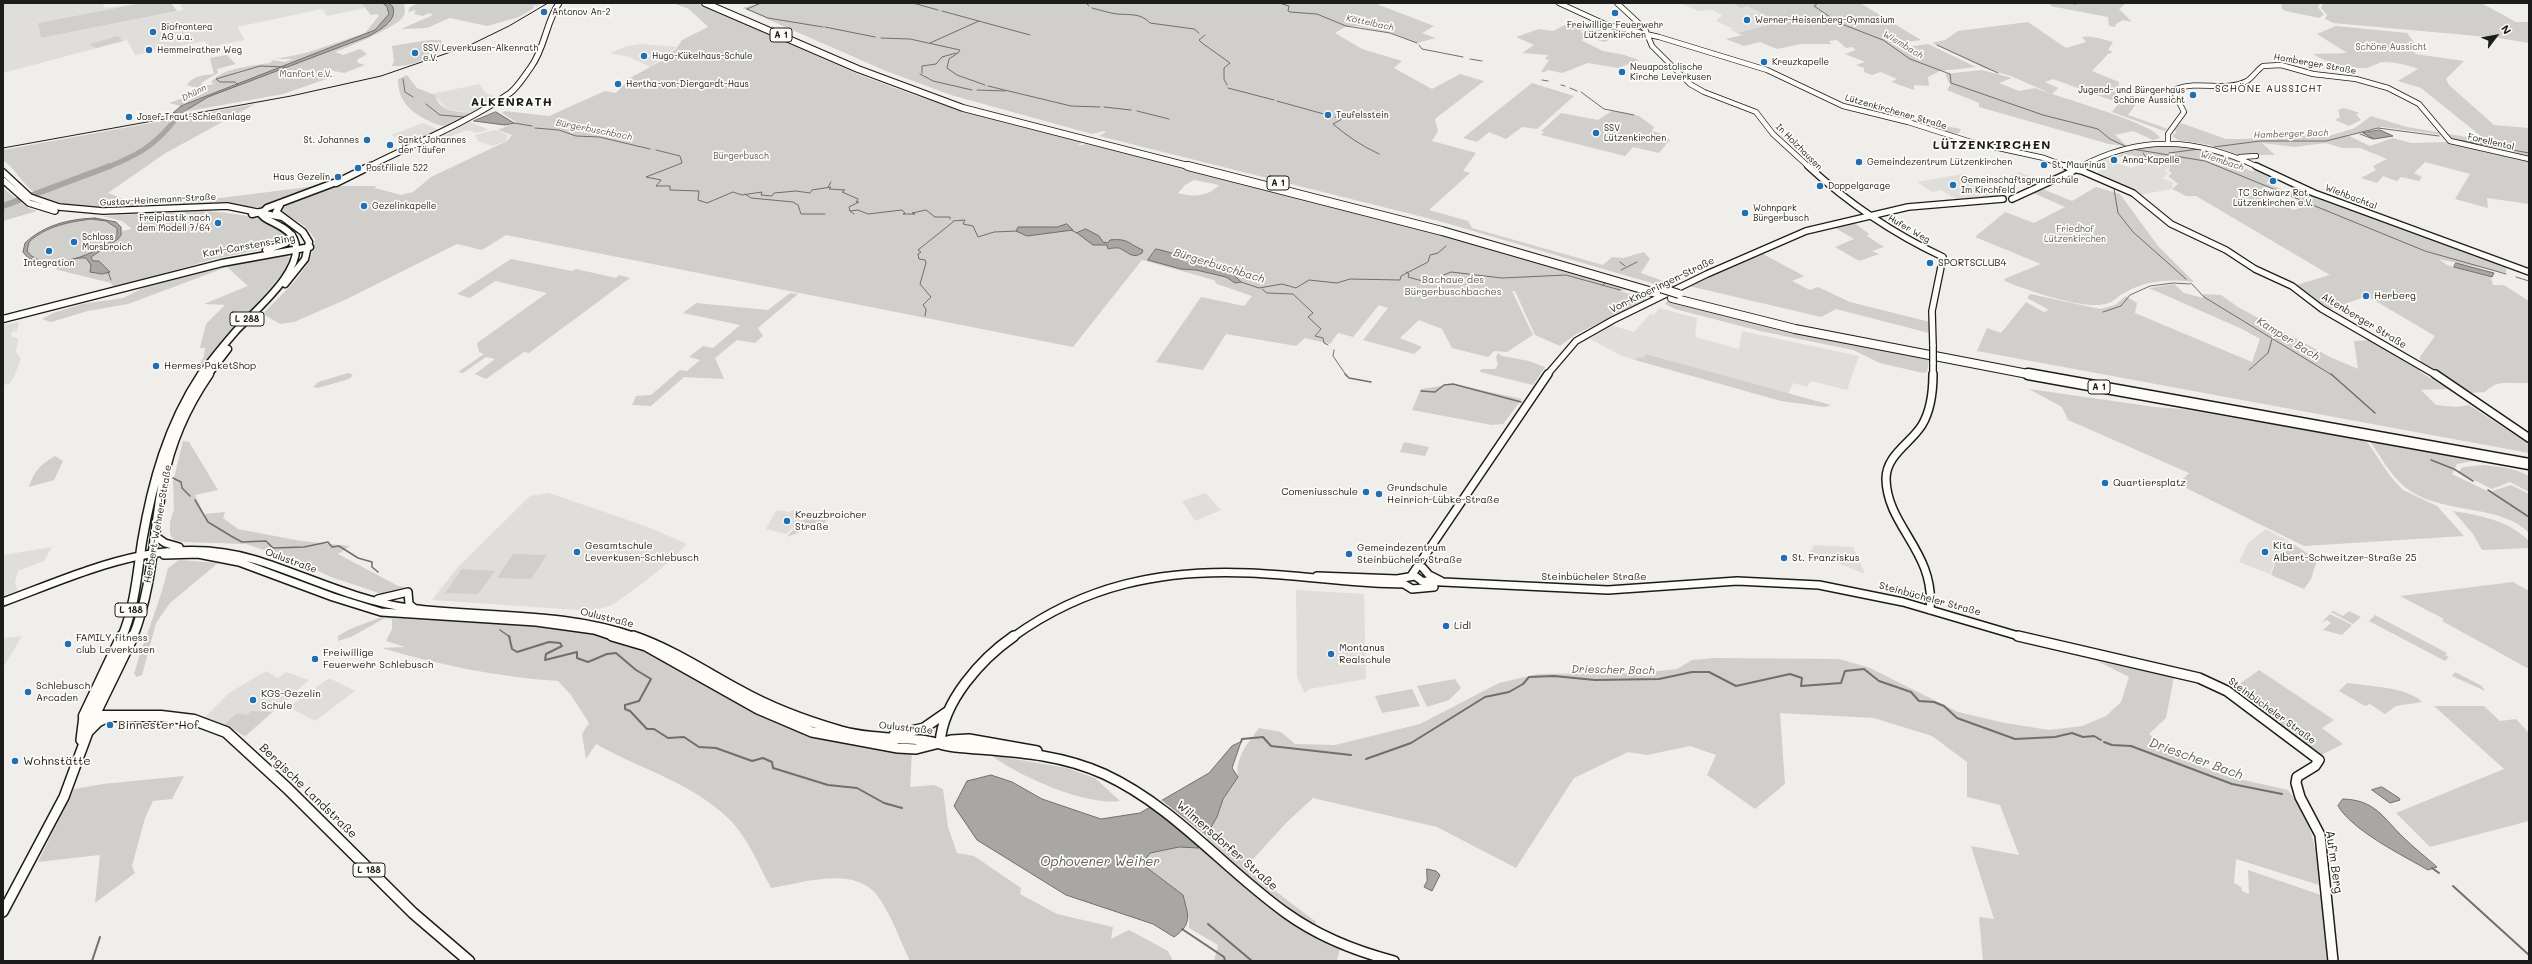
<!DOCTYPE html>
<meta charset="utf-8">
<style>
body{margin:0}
#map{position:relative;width:2532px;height:964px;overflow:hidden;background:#f0eeea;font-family:Mali,sans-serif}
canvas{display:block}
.frame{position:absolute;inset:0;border:4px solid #1c1c1c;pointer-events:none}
.north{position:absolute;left:2476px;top:16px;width:40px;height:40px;-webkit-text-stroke:3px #fdfcf7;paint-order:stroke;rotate:58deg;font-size:11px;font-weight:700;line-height:16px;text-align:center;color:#1c1c1c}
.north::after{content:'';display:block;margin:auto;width:14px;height:18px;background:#1c1c1c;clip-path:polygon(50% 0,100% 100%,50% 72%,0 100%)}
</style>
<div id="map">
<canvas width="2532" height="964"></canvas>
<div class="frame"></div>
<div class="north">N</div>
</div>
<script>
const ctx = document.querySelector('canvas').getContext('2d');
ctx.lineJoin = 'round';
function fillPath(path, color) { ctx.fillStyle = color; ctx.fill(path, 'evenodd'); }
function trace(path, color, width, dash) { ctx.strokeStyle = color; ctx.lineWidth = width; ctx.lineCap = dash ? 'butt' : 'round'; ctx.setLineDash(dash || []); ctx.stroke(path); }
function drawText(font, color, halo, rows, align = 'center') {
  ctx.font = font + ' Mali,sans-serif'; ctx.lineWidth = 3.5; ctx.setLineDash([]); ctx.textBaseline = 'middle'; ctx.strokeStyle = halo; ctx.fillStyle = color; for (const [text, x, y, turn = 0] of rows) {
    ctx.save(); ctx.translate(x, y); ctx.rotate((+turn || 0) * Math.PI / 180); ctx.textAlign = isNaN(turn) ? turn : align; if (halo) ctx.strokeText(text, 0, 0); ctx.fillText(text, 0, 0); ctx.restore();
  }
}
const built = new Path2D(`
 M3,3H102L105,8L142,3L38,23L41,38L183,10L180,3H361L365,8L327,16L322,9L237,27L245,40L209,47L205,41L135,55L127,40L3,73Z
 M1680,3H1735V5L1747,6L1781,22L1737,33L1730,30L1733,29L1716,21L1722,15L1712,10L1698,11Z
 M641,44L677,47L650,67L629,57L610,53L627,46Z
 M479,84L486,93L498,98L470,113L447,109L432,94Z
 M466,120L489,130L475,133L470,130L462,132L446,138L435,136L415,146L391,135L423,123L442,131Z
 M496,130L508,135L506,141L493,146L478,141L475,135Z
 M2158,157L2174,161L2170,163L2169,168L2164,171L2169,173L2162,178L2173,182L2172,189L2138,195L2095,175L2106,166L2097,162L2106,159L2131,168Z
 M2019,172L2040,180L2028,186L2006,178Z
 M1962,174L1990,188L2000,197L1956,199L1941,190L1932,192L1917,182Z
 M1659,308L1697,318L1695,337L1739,349L1742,331L1859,356L1847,390L1811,381L1807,387L1793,383L1788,394L1646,354L1643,358L1637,357L1635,360L1620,355L1590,339L1611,325L1634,332L1650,314L1654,315Z
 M19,322L17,331L12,332L11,336L18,339L16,352L21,359L13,379L9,384L3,385V325Z
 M549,493L648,527L687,544L674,558L639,586L612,605L592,611L432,600L458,567L530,496Z
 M1206,493L1221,510L1195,521L1182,501Z
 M794,509L811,513L786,534L766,529L775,512L778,510L789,512Z
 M2266,529L2295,545L2276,559L2270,574L2239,562L2248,543Z
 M1814,545L1853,547L1865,574L1810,552Z
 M52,547L44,561L18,571L15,582L18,591L3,596V555Z
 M1296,590L1364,594L1366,679L1309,689L1305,693L1297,677Z
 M22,636L3,668V638Z
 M266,671L278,678L286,672L309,680L245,737L224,724L205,717L229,693Z
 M329,678L355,691L315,721L289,707Z`);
const green = new Path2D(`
 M142,3H171L177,11L41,38L38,23Z
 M361,3H383L387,7L389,14L375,30L193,102L181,106L169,103L198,93L199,90H191L196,88L187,85C192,76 204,75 214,74L210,58L227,55L236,64L217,69L218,73L201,83L204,86L214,84L211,82C224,67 252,66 270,63L273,60L285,62L293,59H276L306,53L365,33L378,17V14L371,15Z
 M389,3H404C405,9 406,14 402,18C393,29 348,47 335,52L343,55L360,49L367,54L357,60L358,63L365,65L344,73L330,70L324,73L335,76L283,94L183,112L208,97L369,36L389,23L392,5Z
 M418,3H541L537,6L533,5L534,8L519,17L487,26L450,18L427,28L401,29L433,15L429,13L423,16L414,14L416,10L408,12L410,7Z
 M673,3H697L860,75L917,96L1001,122L1083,142L1077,146L1086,144L1185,167L1471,243L1651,295L1648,297L1625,290L1620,291L1648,300L1576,334L1560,346L1535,335L1515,291H1512L1533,335L1507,352L1494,351L1488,357L1452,348L1442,329L1419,320L1400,338L1422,347L1414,354L1363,340L1388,308L1379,305L1353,337L1338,333L1330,344L1305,338L1296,346L1226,334L1203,370L1156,362L1201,297L1244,306L1252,296L1217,284L1214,280L1142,260L1073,347L506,235L482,250L457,244L349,298L294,322L280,324L263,314C283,292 313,270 315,239L305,226L280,211L282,206L333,186H376L375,188L401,195L413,192L431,177L507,141L512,135L498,130L516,122L502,113L505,111L549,116L605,91L616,93L630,78L661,61L676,49L682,40L708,27L689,9ZM1194,180L1219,185C1208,197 1193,197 1178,193L1185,185Z
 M759,3H1374L1434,26L1422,33L1436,38L1417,43L1391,33L1357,26L1345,27L1335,33L1362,49L1402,61L1394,68L1432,89L1460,74L1484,81L1435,119L1438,131L1432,141L1476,153L1463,171L1470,173L1429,210L1468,221L1472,228L1603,265L1612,257L1623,258L1644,252L1650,259L1641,273L1677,286L1665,287L1439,221L1099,136L1106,132L1104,131L1092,134L951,95L886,71L742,8Z
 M1735,3H1860L1921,40L1893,44L1900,48L1928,44L1976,67L1940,71L1928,77L1929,86L1914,85V90L1891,82L1897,79L1881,72L1872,75L1864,72V68L1856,65L1865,62L1845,54L1856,50L1852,47L1846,48L1837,40L1829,41L1831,44H1801L1777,49L1760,42L1744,46L1726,39L1742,35L1737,33L1780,22L1747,6L1741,8L1735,5Z
 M2051,3H2120L2125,4L2119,9L2132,22L2123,20L2116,24L2115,27L2109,26L2108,17L2050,6Z
 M2281,3H2320L2318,7L2324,15L2319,18L2286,11L2282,9Z
 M2323,3H2481L2516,22H2529V43L2499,38L2333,23L2325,19L2327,15L2321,8Z
 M2028,22L2066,48L2086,42L2082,37C2093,36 2102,39 2113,42L2108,50L2113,52L2108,54L2092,71L2119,82L2117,97L2136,104L2128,115L2168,129L2164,131L2112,112L2119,103L2053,79L2045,82L2058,88L2052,94L2011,76L1986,69L1932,43L1945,40L1958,31Z
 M1569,23L1584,30L1580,31L1582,33L1593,27L1616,37L1604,42L1588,37L1581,40L1603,51L1624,55L1639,60L1618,68L1588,63L1562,73L1548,70L1545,72H1541L1549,60L1545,59L1548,55L1522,53L1534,45L1516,37L1539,29L1553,31Z
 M2336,26L2407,33L2414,42L2415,54L2464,61L2446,79L2449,85L2494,125L2529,128V204L2487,198L2488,208L2455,199L2470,174L2425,162L2414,173L2422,177L2419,181L2401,177L2397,181L2383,176L2377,183L2361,178L2376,170L2373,166L2387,159L2360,148H2342L2326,143L2294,147L2262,143L2275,155H2239L2210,145L2178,140L2172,136L2177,132L2174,130L2181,123L2226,139H2244L2287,135L2329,136L2355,128L2371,116L2407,127L2479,139L2482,137L2421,88L2398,81L2418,69C2407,65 2396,62 2384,62C2378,62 2372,67 2366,68C2349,69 2327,63 2313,54L2347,53L2317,34ZM2382,127L2443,135L2448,142L2411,143L2393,138L2370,146L2347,135Z
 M118,36L123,41L96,48L90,44Z
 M429,40H441L443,49C429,58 409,68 392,66L394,61L392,46Z
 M1982,70L2012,78L1999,83L2019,91L2035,88C2054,96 2157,124 2160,138L2153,140L2133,131L2115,135L2127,146L2109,144L1979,107V103L1947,90L1950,85L1945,74Z
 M407,75L417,88L435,95C438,111 457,112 470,113L444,126C439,126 434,123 429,121C410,112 398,101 398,79Z
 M1532,83L1574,96L1537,129L1522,127L1506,139L1489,132L1477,142L1463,138Z
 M255,104L164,154L108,193L134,203L183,198L181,203L324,185C305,192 282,205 261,207C248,209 235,203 222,203C170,204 93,218 44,198C26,191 18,171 3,160V150Z
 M2344,108L2360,113L2356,114L2361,120L2349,126L2335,120L2340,117L2338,110Z
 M1612,111L1639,116L1654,127L1652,131L1662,134L1670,140L1659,153L1633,147L1625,156L1541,135L1544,132L1541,131L1561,113L1598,120Z
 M1897,117L1961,129L1959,133L1953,134Z
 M2170,145L2195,147L2243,160L2231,163L2251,171L2261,169L2276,176L2266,183L2289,192L2294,189L2281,182L2284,180L2507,266L2506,273L2439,259L2447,265L2491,278L2493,285H2504L2529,301V383C2513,384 2497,379 2485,392L2470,393L2421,363L2420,357L2435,336L2367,296L2328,310L2296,285L2330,275L2196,196H2186L2172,189L2178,184L2168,176L2172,173L2169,171L2170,165L2177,162L2176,159L2158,157L2144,161L2132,155L2115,157L2136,148ZM2267,187L2308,204L2309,205L2294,210L2254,192Z
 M2096,187L2120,194L2158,246L2194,282C2170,279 2148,280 2126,292C2119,295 2113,303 2105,304C2085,310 2025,290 2005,281L2004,279L2041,264L1975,237L2005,212L2034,223L2065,207L2031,192L2040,188L2072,201Z
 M3,188L28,208L37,211L3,221Z
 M198,211C215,211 289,216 286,241L273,247L214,259L114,288L111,283L58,270L52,263L86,258L91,265V272L102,274L109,272L99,261H93L92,255L118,239L122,231L132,229L122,221L102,216Z
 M91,219L106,221L117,228V236C102,253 43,276 27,251L29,242C46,226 69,222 91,219Z
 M1852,221L1869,234L1867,236L1884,247L1872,251L1879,254L1859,261L1835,247L1854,239L1832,226Z
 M1761,253L1804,276L1792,281L1810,290L1818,287L1850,302L1930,322L1929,333L1836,309L1821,317L1689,286Z
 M285,254L291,259L287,268L203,367H198L204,356L205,348H200L206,324L225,305L204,304L248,286L227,267L128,304L88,311L51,322L42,319L53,313L82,304L123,298L157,281L212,267Z
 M511,259L572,271L576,269L616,278L619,275L630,278L529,353L524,352L486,379L475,374L495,359L486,357L463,373L458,372L484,354L479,352L477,343L547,293L495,281L470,298L457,294Z
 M2174,284L2184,293L2203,298V294L2221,295L2238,307L2330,357L2358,369L2354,341L2371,340L2422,370L2419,371L2448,389L2421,390L2436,405L2456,407L2469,405L2529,444V453L1977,351L1987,328L2001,333L2026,302L2044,312L2049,310L2027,298L2030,294L2100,309L2115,305L2126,296L2137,303L2135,313L2252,362L2260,339L2242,329L2149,288Z
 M790,293L798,294L758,328L763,336L755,343L737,340L715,358L724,379L684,377L651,406L632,405L636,396L651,395L680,370L687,371L700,360L689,357L703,346L713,348L740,325L683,313L696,303L768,310Z
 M1668,300L1788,330L1929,360L1927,372L1923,373L1880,363L1853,350L1760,331L1675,309L1665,304Z
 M1498,353L1502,356L1529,361L1545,367L1533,385L1480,372L1481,369H1495L1498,365L1496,357Z
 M1646,354L1831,405L1825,407L1781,401L1635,360L1637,357L1643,358Z
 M348,373L353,375L349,379L318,388L313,387L318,382Z
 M1454,384L1522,399L1503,424L1492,425L1412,410L1421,389Z
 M2029,389L2155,407L2181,409L2358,439L2368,443L2390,476L2403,490L2437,506L2464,536L2304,546L2178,484L2189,473L2068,420L2062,407Z
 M183,441L189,442L218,490L195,495L204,514L225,512L223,518L238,529L301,541L350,546L338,554L398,586L406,587L382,594L331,577L292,559L246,544L183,542L174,540L170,534V522L174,509L173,482Z
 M2370,441L2479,460L2457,464L2452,474L2489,492L2511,485L2529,494V533C2503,505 2447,514 2412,492C2394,481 2382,459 2370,441Z
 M1404,442L1429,447L1425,456L1400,452Z
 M55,456L63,461L54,480L29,487C34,471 41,464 55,456Z
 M2484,465C2500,467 2515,468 2529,476V492L2510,482L2492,489L2458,472L2463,467Z
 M2453,511C2482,516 2508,520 2529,541V548L2482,550L2473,534Z
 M817,513L830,516L822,526L818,525L787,537L800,522Z
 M2295,545L2317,560L2311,579L2304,589L2271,575L2277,558Z
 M513,554L547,555L531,579L497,578Z
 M179,560L218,563L170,603L156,623L142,675L137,677L134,674C144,638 160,604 168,568Z
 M462,569L495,571L478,594L445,593Z
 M2513,582L2529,591V669L2442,621L2444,619L2400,596Z
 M2333,611L2343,616L2349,611L2361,617L2353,624L2331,612Z
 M2330,614L2352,625L2342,635L2323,630L2331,623L2327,620L2321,623Z
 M387,615L561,626L606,636L650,652L787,726L843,743L912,751L910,787L934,785L943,789L948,827L957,853L974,856L1021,888L1020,894L1057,914L1113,927L1111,939L1129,930L1168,951L1173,961H910C900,941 892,916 879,898C856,864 804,883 771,888C759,866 748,838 730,820C693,783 640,769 596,744L586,759L582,734L589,723L571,695L558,681C498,677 439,665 382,648L405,647L386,641L392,629V619L385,618L351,637L338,641V636L350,629Z
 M2375,615L2447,653L2445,655L2449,657L2445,661L2369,621Z
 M1714,658L1839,659L1870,668L1958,712L2005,723L2049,730L2082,726L2106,716L2121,702L2129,677L2097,661L2174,677L2166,718L2149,734L2191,762L2226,776L2288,790C2313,822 2316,846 2319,885L2236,859L2234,883L2241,887L2242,891L2249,894L2248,870L2321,895L2327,961H1983L1979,917L1994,919L1971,846L2019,855L2000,805L1967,797V762L1932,736L1874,718L1780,713L1785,784L1755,809L1707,775L1716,755L1690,746L1647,755L1628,752L1574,778L1516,868L1437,827L1313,798L1287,822L1245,868L1316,922L1312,932L1340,948L1337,961H1214L1218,945L1189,928V919L1161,879L1142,864L1150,853L1179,847L1199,848L1217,817L1223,799L1238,777C1235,757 1248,743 1259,728L1281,732L1295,744L1335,745L1420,724L1499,683L1538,674L1640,673L1677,669L1692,660Z
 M2259,670L2334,720L2322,728L2343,744L2321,755L2231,690Z
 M2455,672L2482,686L2485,691L2452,676Z
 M1455,679L1461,688L1449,700L1427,707L1417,686Z
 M2347,683C2367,686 2408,687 2422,702L2396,706L2385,714L2370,704L2365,706L2339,691Z
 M1412,689L1420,706L1382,713L1375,696Z
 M2434,706H2484L2500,721L2516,719L2529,733V821L2430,847L2396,813L2504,769Z
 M251,711L272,712L245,736L225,724L237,713L247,715Z
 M991,755L1067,768L1095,778L1120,801C1086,806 1018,776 991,755Z
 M184,776L172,799L153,801L145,818L132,866L135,873L95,903L100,855L38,862L74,789L103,784Z`);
const water = new Path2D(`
 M383,3H389L393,7C397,22 379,30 369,36L208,97L183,112L173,113L181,106L375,30L389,14L387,7Z
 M496,112L514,123L505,125L474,121Z
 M2380,130L2393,136L2374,139L2363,133Z
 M95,218L116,222L121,227V235L118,239L91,257L93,261H99L110,272L102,274L90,272L91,265L86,258C67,257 38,274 23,252L25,243C44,225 69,219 95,218ZM91,219L106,221L117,228V236C102,253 43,276 27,251L29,242C46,226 69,222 91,219Z
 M1067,224L1073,230L1027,236L1016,231L1018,227H1057Z
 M1086,229L1099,236L1103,242L1108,243L1110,240C1129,238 1128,244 1143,250L1142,253C1133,259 1129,253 1121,249C1118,247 1112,248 1108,249L1107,245H1093L1077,233Z
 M1156,249C1168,251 1196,262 1204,261C1215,267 1234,272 1241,282L1235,283L1226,277L1196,270L1181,269L1148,260Z
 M2456,263L2494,273L2492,277L2454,267Z
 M1241,742L1232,768L1238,777L1223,799L1217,817L1199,848L1179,847L1150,853L1142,864L1183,895C1188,915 1193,924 1174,937L1153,924L1066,895L977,840L954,806L967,781L991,775L1012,782L1042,799L1101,819L1140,813L1209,773L1232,746Z
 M2382,787L2399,798L2400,800L2390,803L2372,790Z
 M2343,799C2376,800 2383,818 2404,838C2414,848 2426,857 2437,867L2428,870C2402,855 2353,831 2338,806Z
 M1427,869L1436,871L1440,875L1432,891L1424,887L1427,881Z`);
const pier = new Path2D(`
 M1160,799L1208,837L1202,847L1150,805Z`);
const streamFar2 = new Path2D(`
 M913,3L938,10
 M1086,3L1089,6
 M1279,3L1289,6L1288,11L1290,12L1317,14L1346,26L1390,33L1417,43
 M1818,3L1814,6L1839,23L1883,40L1910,59L1950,74L1951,83L2043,115L2098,129L2110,139L2127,147
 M2069,3L2076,4
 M1092,8C1100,10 1109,13 1117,14C1130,15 1141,13 1150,23L1194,29L1199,33
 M747,9L768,18L823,27
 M747,9L761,3
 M942,11L1030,35
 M825,27L875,37
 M1205,35L1199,40L1202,43L1230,63L1224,68V79L1227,85
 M881,38L910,39L960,50L958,53
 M930,43L979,21
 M1419,45L1422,49L1463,57
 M1937,45L1998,73
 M958,53L949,59L947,68L957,75L985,85
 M1470,59L1482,61
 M922,73V66L936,64L942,57L956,53
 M920,74L933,81L972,90
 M403,79L405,92L413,97
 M1542,80L1548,81
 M238,85L235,82H220L216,79L260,66L285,67
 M1561,85L1565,86
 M988,86L1071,106L1100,107
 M1228,88L1274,100
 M1570,88L1577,91
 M977,90L1005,91
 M1581,92L1604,109L1634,115
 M1277,101L1331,116
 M426,104L440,115L464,117
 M1104,107L1131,110
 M1137,111L1169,119
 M1335,117L1342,119L1333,124C1347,136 1362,146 1379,154
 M514,123L532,126
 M535,128L559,130L576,136L599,137L650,149
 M2360,134L2373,139
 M2453,139L2529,153
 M2214,147L2260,141H2326L2378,128L2439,136
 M2132,149L2205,161L2425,251L2506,274
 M656,150L680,156L682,163L646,177L661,180L656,186H670V190L699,191L698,200L707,203L733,192L742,195L762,192L761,195L772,196L774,193L796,191L810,193L812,190L831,187L829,189L845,190L842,192L858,199L856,202H859L849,207L850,211L858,210L868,214L902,210L905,213L903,214H915L912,213L926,210L935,217H950V219
 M2143,153L2146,157
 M2169,153L2199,149
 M828,187L831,182
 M2114,189L2118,213L2133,232L2186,279
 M745,194L751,198L793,202L798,205L801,214H825
 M850,211L854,214
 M953,221L965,220L963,224L973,226L978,237L994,232L1017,231
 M1071,230L1077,233
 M1620,262L1625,266
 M1621,270L1637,262
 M108,272L111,280
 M1406,272L1409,274L1408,277L1426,282L1451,272L1502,278L1566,275L1620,290
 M2516,277L2529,281
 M1241,282L1259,288L1282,284L1296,288L1309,280L1337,283L1350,279L1400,280L1401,276L1428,262L1430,255L1438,253L1446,246
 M2191,283L2204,297L2332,375
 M1602,286L1605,283
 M1262,289L1267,293L1293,294L1313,313L1308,317L1321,329L1315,336L1323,338L1324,343L1328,345
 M2103,312L2121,306L2130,295L2150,286L2173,283L2190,284
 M925,316L926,309L923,305L931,297L920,284L926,263L925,260L919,259L918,254L921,252L918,250L953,222
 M1334,350L1333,356L1346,375
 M2249,370L2268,353L2272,339`);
const streamFar1 = new Path2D(`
 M1345,374L1349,378L1371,382
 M2331,374L2375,413
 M1421,391L1435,392L1444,385L1453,384L1521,402
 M2431,460L2454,469L2473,481
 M173,478L181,482L182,488L190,496
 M2488,490L2529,517
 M195,500L208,522L231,536L242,542L266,541L273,548L304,547L328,542L332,547L339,546L358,558L372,562V567L378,572
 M500,630L510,637`);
const stream = new Path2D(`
 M509,636L512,649L517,652L549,642L560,643L562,646L546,654L545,660L577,652V658L588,662L607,654L616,653L636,670L651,679L639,701L625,705V709L630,711L647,729H654L668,738L684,737L699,747L716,748L752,761L763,758L772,762L773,768L828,785L857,788L884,803L902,808
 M1241,742L1242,739L1263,737L1271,746L1351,755
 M2104,742L2112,745L2131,746L2232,784L2282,794
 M1366,759L1411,743L1485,697L1509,692L1523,684L1529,677L1554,676L1595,680L1659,679L1692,672H1709L1736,686L1790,674L1802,678L1801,686L1841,683L1845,671L1864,669L1879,681L1911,692L1919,701L1934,702L1944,706L1957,718L2015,739L2055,737L2072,733L2083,737L2094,736L2101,740
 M2432,868L2439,873
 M2453,886L2529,955
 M1208,924L1252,961
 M1182,929L1224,957L1225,961
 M92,961L100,937`);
const riverFar1 = new Path2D(`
 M108,167C135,156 151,148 170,126C178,118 175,115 186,107`);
const river = new Path2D(`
 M3,206L110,166`);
const secondaryFar3 = new Path2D(`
 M1559,3L1607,25L1659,37L1767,70L1843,106L1908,122L1971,142L2044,158L2068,167
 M1617,3L1645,29L1652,46L1690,84L1704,92L1756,112L1773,134L1809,167
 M2168,142V134L2184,112L2175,94L2176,89C2199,80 2225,92 2247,81C2253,77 2257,70 2263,66L2281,65L2313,74L2356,79L2388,88L2419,104L2450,141L2529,159
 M2240,157L2256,156
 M2080,167C2141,134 2197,138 2258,167`);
const secondaryFar2 = new Path2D(`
 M1808,166C1848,203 1894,234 1943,257L1932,311L1933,346
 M2065,166L2069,167
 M2256,166L2314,193L2529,272
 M2079,167L2081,166
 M2079,167L2082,171L2069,168Z
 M2082,171L2133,193L2171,224L2226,250L2255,269L2292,286L2322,309L2436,375
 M3,172L30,197L59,207L103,211L227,206L281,217
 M3,180L29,203L55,211
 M2012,199L2073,171
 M1933,362V375
 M1547,375L1576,341L1613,320L1707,274L1806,231L1908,207L2003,199`);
const secondaryFar1 = new Path2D(`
 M2435,374L2529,438
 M155,536L165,543L179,547
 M164,555L198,554L239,562L333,597L381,612L536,622L594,630L615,637
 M1423,568L1429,575L1441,581
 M1317,576L1397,579L1415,576L1422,581
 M1411,576L1548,374
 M1422,581L1608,590L1737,581L1819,585L1903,602L2022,637
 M1404,584L1412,589L1434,587
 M378,599L408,592L409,604L415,609
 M3,602C87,571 165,532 256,560C307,576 356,601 409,608C485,618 563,611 636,637
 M1930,610C1936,552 1887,527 1886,479C1886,455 1911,443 1922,425C1931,410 1933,391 1933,374
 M1013,637C1085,585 1162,569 1250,573C1302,575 1352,584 1404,584`);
const secondary = new Path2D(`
 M612,636L646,646L758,709L812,732L898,748L916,749L951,740L969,739L1037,751
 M633,636C671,649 704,671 739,690C771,708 806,721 841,731C868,738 894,738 921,740C933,741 943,746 955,747C1007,752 1055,752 1104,774C1175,807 1223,868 1286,913C1318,936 1355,951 1394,961
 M2018,636L2199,678L2227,691L2319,760L2315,766L2297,777L2296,783L2300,797L2320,835L2333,961
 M88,732L98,722L108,717
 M894,735L924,728L947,712
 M81,740L84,716
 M940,743C943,701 981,659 1014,636
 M3,912L64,797L94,716`);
const primaryFar3 = new Path2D(`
 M368,167C412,145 470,121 510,93C518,87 525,75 531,67C545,48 546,22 559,3`);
const primaryFar2 = new Path2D(`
 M336,183L370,166
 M280,205L276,212L303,232L309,242L305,259L285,284
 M252,214L265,211
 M266,250L286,243L292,235
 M3,319L222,263L310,247
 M201,375C211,360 223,346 235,332C252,313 308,268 294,239C287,225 264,221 261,214L267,208L339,181
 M208,375L228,349`);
const primaryFar1 = new Path2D(`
 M122,637C135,606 137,575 142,542C152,483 168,425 202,374
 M133,637C153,586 153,535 163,482C170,444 187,406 209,374`);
const primary = new Path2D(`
 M122,636L84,716H161L194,720L226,732L287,788L413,913L469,961
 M94,716L133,636`);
const highwayFar2 = new Path2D(`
 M705,3L858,69L963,108L1192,167`);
const highwayFar1 = new Path2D(`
 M1188,166L1442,231L1656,293
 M1672,298L1795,329L2033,375`);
const highway = new Path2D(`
 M2028,374L2529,464`);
const rail = new Path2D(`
 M3,148L291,96L381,76L468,46L509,26L548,3`);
const secondaryBridge = new Path2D(`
 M1933,346V362`);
const highwayBridge = new Path2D(`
 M1663,289L1679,294`);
const markers = [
 [544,12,4,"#1f6fb2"],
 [1615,13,4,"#1f6fb2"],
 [1747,20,4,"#1f6fb2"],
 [153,32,4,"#1f6fb2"],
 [149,50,4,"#1f6fb2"],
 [415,53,4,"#1f6fb2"],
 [644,56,4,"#1f6fb2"],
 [1764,62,4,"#1f6fb2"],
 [1622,72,4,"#1f6fb2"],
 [618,84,4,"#1f6fb2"],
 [2193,95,4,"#1f6fb2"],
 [1328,115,4,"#1f6fb2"],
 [129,117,4,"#1f6fb2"],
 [1596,133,4,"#1f6fb2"],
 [367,140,4,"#1f6fb2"],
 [390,145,4,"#1f6fb2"],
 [2114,160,4,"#1f6fb2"],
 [1859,162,4,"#1f6fb2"],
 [2044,165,4,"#1f6fb2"],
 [358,168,4,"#1f6fb2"],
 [338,177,4,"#1f6fb2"],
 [2273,181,4,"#1f6fb2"],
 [1953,185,4,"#1f6fb2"],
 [1820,186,4,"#1f6fb2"],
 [364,206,4,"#1f6fb2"],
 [1745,213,4,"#1f6fb2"],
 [218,223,4,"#1f6fb2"],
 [74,242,4,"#1f6fb2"],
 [49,251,4,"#1f6fb2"],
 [1930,263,4,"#1f6fb2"],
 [2366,296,4,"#1f6fb2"],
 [156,366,4,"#1f6fb2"],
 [2105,483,4,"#1f6fb2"],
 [1366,492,4,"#1f6fb2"],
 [1379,494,4,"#1f6fb2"],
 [787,521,4,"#1f6fb2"],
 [577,552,4,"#1f6fb2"],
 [2265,552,4,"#1f6fb2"],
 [1349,554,4,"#1f6fb2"],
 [1784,558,4,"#1f6fb2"],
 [1446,626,4,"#1f6fb2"],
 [68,644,4,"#1f6fb2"],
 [1331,654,4,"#1f6fb2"],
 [315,659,4,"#1f6fb2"],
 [28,692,4,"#1f6fb2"],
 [253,700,4,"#1f6fb2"],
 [110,725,4,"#1f6fb2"],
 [15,761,4,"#1f6fb2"]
];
const farPoinames = [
 ["Antonov An-2",552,12],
 ["Werner-Heisenberg-Gymnasium",1755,20],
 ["Freiwillige Feuerwehr",1615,25,"center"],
 ["Lützenkirchen",1615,35,"center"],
 ["Biofrontera",161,27],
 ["AG u.a.",161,37],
 ["SSV Leverkusen-Alkenrath",423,48],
 ["e.V.",423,58],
 ["Hemmelrather Weg",157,50],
 ["Hugo-Kükelhaus-Schule",652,56],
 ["Kreuzkapelle",1772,62],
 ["Neuapostolische",1630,67],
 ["Kirche Leverkusen",1630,77],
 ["Hertha-von-Diergardt-Haus",626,84],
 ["Jugend- und Bürgerhaus",2185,90,"right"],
 ["Schöne Aussicht",2185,100,"right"],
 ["Teufelsstein",1336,115],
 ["Josef-Traut-Schießanlage",137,117],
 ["SSV",1604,128],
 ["Lützenkirchen",1604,138],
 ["St. Johannes",359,140,"right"],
 ["Sankt Johannes",398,140],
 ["der Täufer",398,150],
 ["Anna-Kapelle",2122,160],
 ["Gemeindezentrum Lützenkirchen",1867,162],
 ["St. Maurinus",2052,165],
 ["Postfiliale 522",366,168],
 ["Haus Gezelin",330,177,"right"],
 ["Gemeinschaftsgrundschule",1961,180],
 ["Im Kirchfeld",1961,190],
 ["Doppelgarage",1828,186],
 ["TC Schwarz Rot",2273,193,"center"],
 ["Lützenkirchen e.V.",2273,203,"center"],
 ["Gezelinkapelle",372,206],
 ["Wohnpark",1753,208],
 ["Bürgerbusch",1753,218],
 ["Freiplastik nach",210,218,"right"],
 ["dem Modell 7/64",210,228,"right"],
 ["Schloss",82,237],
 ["Morsbroich",82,247],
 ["Integration",49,263,"center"]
];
const farWaternames = [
 ["Köttelbach",1370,23,12],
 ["Wiembach",1903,45,31],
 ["Dhünn",194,93,-27],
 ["Bürgerbuschbach",594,130,11],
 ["Hamberger Bach",2291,134,-2],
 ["Wiembach",2222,161,18]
];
const shields = [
 [781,35,22],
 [1278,183,22],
 [247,319,34],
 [2099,387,22],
 [131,610,32],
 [369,870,32]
];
const shieldNames = [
 ["A 1",781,35],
 ["A 1",1278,183],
 ["L 288",247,319],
 ["A 1",2099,387],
 ["L 188",131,610],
 ["L 188",369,870]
];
const farParknames = [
 ["Schöne Aussicht",2391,47],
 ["Manfort e.V.",306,74],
 ["Bürgerbusch",741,156],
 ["Friedhof",2075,229],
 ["Lützenkirchen",2075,239]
];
const farStreetnames = [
 ["Hamberger Straße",2315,64,10],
 ["Lützenkirchener Straße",1896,112,16],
 ["Forellental",2491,142,13],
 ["In Holzhausen",1799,147,45],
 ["Wiehbachtal",2351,197,21],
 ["Gustav-Heinemann-Straße",158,200,-3],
 ["Hufer Weg",1909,229,30]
];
const farQuarternames = [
 ["SCHÖNE AUSSICHT",2269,89]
];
const streetNames = [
 ["Karl-Carstens-Ring",249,246,-10],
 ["Von-Knoeringen-Straße",1662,285,-26],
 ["Altenberger Straße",2364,321,31],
 ["Herbert-Wehner-Straße",158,524,-80],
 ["Oulustraße",291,561,20],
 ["Steinbücheler Straße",1594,577],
 ["Steinbücheler Straße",1930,599,15],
 ["Oulustraße",607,618,14],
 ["Steinbücheler Straße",2272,711,36],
 ["Oulustraße",906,728,6]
];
const poiNames = [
 ["SPORTSCLUB4",1938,263],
 ["Herberg",2374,296],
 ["Hermes PaketShop",164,366],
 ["Quartiersplatz",2113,483],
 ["Grundschule",1387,488],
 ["Heinrich-Lübke-Straße",1387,500],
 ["Comeniusschule",1358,492,"right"],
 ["Kreuzbroicher",795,515],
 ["Straße",795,527],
 ["Gesamtschule",585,546],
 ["Leverkusen-Schlebusch",585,558],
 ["Kita",2273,546],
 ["Albert-Schweitzer-Straße 25",2273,558],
 ["Gemeindezentrum",1357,548],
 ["Steinbücheler Straße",1357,560],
 ["St. Franziskus",1792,558],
 ["Lidl",1454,626],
 ["FAMILY fitness",76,638],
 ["club Leverkusen",76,650],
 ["Montanus",1339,648],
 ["Realschule",1339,660],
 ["Freiwillige",323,653],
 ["Feuerwehr Schlebusch",323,665],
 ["Schlebusch",36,686],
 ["Arcaden",36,698],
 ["KGS-Gezelin",261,694],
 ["Schule",261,706]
];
const parkNames = [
 ["Bachaue des",1453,280],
 ["Bürgerbuschbaches",1453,292]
];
const waterNames = [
 ["Bürgerbuschbach",1219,266,17],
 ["Kamper Bach",2288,339,32],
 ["Driescher Bach",1613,670,1]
];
const farDistrictnames = [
 ["ALKENRATH",512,102],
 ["LÜTZENKIRCHEN",1992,145]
];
const nearPoinames = [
 ["Binnester Hof",118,725],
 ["Wohnstätte",23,761]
];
const nearStreetnames = [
 ["Bergische Landstraße",308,791,44],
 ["Wilmersdorfer Straße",1227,846,41],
 ["Auf'm Berg",2334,862,82]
];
const nearWaternames = [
 ["Driescher Bach",2196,759,20],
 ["Ophovener Weiher",1100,862]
];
fillPath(built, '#e0deda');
fillPath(green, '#d0cfcc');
fillPath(water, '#a8a7a3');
trace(water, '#706f6d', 1);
fillPath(pier, '#f0eeea');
trace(streamFar2, '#706f6d', 1);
trace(streamFar1, '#706f6d', 1.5);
trace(stream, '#706f6d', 2);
trace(riverFar1, '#a8a7a3', 5);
trace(river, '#a8a7a3', 6);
trace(secondaryFar3, '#1c1c1c', 6);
trace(secondaryFar2, '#1c1c1c', 8);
trace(secondaryFar1, '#1c1c1c', 10);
trace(secondary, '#1c1c1c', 12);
trace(primaryFar3, '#1c1c1c', 7);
trace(primaryFar2, '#1c1c1c', 9);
trace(primaryFar1, '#1c1c1c', 11);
trace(primary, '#1c1c1c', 13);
trace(highwayFar2, '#1c1c1c', 8);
trace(highwayFar1, '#1c1c1c', 10);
trace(highway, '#1c1c1c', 13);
trace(secondaryFar3, '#fdfcf7', 4.5);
trace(secondaryFar2, '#fdfcf7', 5.5);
trace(secondaryFar1, '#fdfcf7', 7);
trace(secondary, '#fdfcf7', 9);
trace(primaryFar3, '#fdfcf7', 5);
trace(primaryFar2, '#fdfcf7', 6);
trace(primaryFar1, '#fdfcf7', 8);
trace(primary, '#fdfcf7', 10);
trace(highwayFar2, '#fdfcf7', 6);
trace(highwayFar1, '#fdfcf7', 8);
trace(highway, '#fdfcf7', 10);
trace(rail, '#1c1c1c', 1);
trace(secondaryBridge, '#1c1c1c', 8, []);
trace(highwayBridge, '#1c1c1c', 10, []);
trace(secondaryBridge, '#fdfcf7', 5.5);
trace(highwayBridge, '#fdfcf7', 8);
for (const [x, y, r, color] of markers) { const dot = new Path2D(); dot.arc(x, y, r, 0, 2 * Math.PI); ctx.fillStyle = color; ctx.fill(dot); trace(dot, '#fdfcf7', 1.5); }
drawText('9px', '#1c1c1c', '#fdfcf7', farPoinames, 'left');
drawText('italic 9px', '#5b5b59', '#fdfcf7', farWaternames);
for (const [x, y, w] of shields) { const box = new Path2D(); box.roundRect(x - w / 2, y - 7, w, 14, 3); ctx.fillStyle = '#fdfcf7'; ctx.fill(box); trace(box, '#1c1c1c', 1); }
drawText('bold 9px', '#1c1c1c', null, shieldNames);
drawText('9px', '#5b5b5a', '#fdfcf7', farParknames);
drawText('9px', '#1c1c1c', '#fdfcf7', farStreetnames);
ctx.letterSpacing = '1px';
drawText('10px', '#1c1c1c', '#fdfcf7', farQuarternames);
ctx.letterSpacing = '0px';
drawText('10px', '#1c1c1c', '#fdfcf7', streetNames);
drawText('10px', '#1c1c1c', '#fdfcf7', poiNames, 'left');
drawText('10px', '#5b5b5a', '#fdfcf7', parkNames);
drawText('italic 11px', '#5b5b59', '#fdfcf7', waterNames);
ctx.letterSpacing = '1px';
drawText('bold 12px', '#1c1c1c', '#fdfcf7', farDistrictnames);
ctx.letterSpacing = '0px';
drawText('12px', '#1c1c1c', '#fdfcf7', nearPoinames, 'left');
drawText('12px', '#1c1c1c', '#fdfcf7', nearStreetnames);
drawText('italic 13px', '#5b5b59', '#fdfcf7', nearWaternames);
</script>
